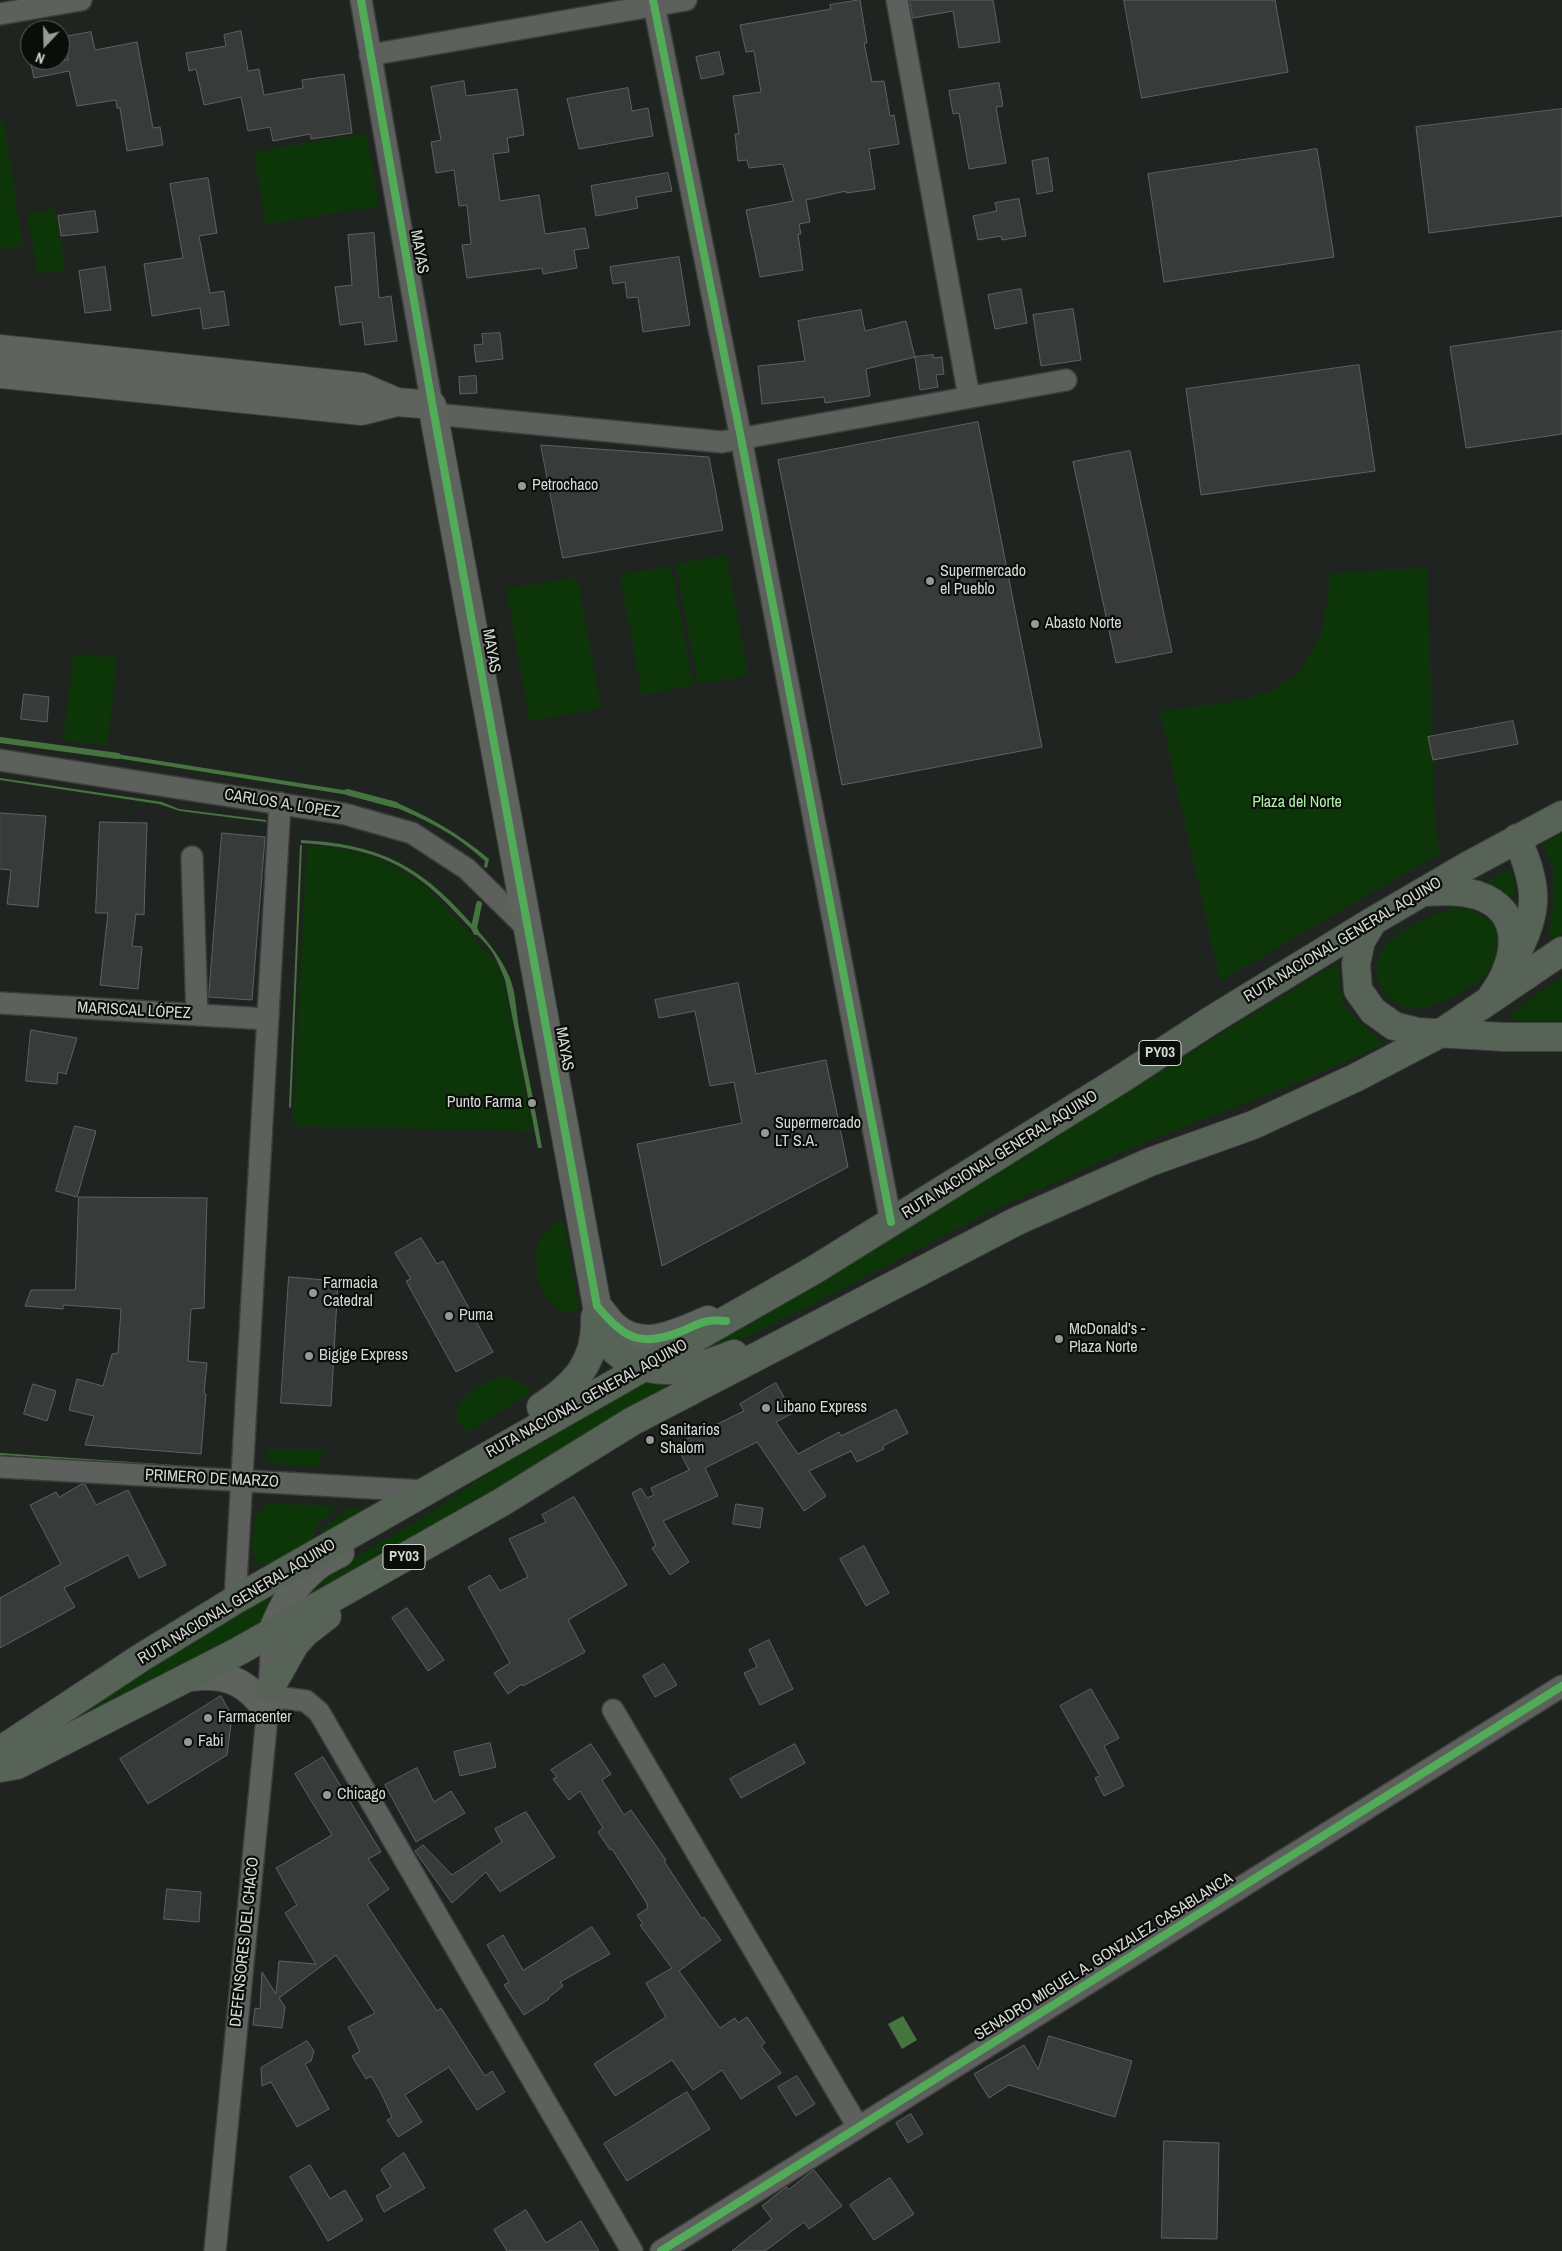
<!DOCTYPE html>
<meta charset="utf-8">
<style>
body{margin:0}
#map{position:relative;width:1562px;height:2251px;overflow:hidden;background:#202420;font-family:"Archivo Narrow",sans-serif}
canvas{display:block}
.north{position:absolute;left:20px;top:20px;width:50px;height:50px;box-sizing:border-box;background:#0b0d0a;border:1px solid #5c5f5c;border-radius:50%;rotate:201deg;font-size:14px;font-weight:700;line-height:20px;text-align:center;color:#d6dad6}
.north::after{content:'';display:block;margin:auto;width:18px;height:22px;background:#969a96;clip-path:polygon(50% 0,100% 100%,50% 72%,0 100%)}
</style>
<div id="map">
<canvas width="1562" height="2251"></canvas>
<div class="north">N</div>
</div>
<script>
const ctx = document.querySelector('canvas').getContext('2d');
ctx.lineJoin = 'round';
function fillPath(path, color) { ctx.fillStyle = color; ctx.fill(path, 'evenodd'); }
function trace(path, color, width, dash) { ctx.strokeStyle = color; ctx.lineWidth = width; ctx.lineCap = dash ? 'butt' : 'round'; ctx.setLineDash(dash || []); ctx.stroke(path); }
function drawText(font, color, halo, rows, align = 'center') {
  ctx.font = font + ' "Archivo Narrow",sans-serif'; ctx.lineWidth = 4.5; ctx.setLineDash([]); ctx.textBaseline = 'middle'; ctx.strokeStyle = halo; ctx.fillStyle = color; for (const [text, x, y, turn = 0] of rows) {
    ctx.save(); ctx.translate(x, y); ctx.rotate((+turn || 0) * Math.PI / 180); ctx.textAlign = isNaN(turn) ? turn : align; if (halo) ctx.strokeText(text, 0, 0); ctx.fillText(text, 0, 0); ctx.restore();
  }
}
const green = new Path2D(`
 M4,121L23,246L0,250V122Z
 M366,133L379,206L266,224L254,152Z
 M55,209L65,269L38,274L27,214Z
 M726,555L748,675L698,684L676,564Z
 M671,566L693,685L642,695L620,575Z
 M1427,568L1435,829L1440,853L1220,981L1160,712L1241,700L1271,691L1299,673L1322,633L1331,573Z
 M577,577L601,708L530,721L506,589Z
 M74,653L117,658L107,745L63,740Z
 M1562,830V934L1552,938L1548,933L1554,903V874L1544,843L1547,838Z
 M307,846L335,848L378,859L399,869L424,885L490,956L503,979L533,1131L293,1126Z
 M1507,871H1510C1515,877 1517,890 1513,898L1491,886L1489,883L1491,879Z
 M1454,908C1480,910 1503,922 1496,952C1493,960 1490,969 1484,976C1471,990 1439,1005 1420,1008C1387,1012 1363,972 1385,946C1396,932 1437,912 1454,908Z
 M1336,964L1339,966C1337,1007 1352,1016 1381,1040L1382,1043L1379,1046L1294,1084L1140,1144L1044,1187L981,1216L811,1305L705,1356L696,1353Z
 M1562,977V1026L1515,1025C1510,1020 1512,1016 1515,1010Z
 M557,1221H561L564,1224L578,1306L576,1311C542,1316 530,1269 539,1243C542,1234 550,1227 557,1221Z
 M497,1377C509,1377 523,1381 532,1390L529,1394L467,1433L456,1419C455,1398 480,1385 497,1377Z
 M696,1377L294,1604L317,1580L437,1509L515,1454L644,1382Z
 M269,1449L321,1450L324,1452L319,1465L314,1467L267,1462L266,1456Z
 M271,1503L337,1507C332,1519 308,1521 317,1537L270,1564C266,1565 261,1566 258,1563C248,1555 253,1519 260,1509Z
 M345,1507L360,1508L364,1511L322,1536L321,1530L344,1512Z
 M296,1579L264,1624L73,1721L156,1659Z`);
const water = new Path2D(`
 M110,753L356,792L355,796L110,757Z
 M0,778L162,802L179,809L266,820V822L180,811L159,804L0,780Z
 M390,800C427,815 458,833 489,859L487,868L484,867L485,861C457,835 426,819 389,805Z
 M301,840C377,844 419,864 469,921C485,938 499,954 509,976C516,991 516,1012 519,1028C527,1068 535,1108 542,1148H538L505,980C502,972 498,963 494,955C487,942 471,930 461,918C411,863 375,848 301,843Z
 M300,845H302L291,1108L289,1107Z
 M0,1453L204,1467V1468L0,1455Z
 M903,2016L917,2040L902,2049L888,2024Z`);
const stream = new Path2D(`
 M0,740L118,756
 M347,792L396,805
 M476,932L474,928L479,904`);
const building = new Path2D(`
 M860,0L867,43H864L872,82L884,81L890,116L894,115L899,144L869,149L875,189L846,193V191L806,200L810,222L799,224L801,234H798L803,270L760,277L746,210L793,201L783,164L749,168L747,160L738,161L735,134H739L733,96L761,92L754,51L746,52L740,25L831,9L830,5Z
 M910,0H993L1000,42L959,48L953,11L913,18Z
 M1124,0H1275L1288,72L1142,98Z
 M241,31L248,71L259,69L264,95L303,88L302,80L344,74L352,133L311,139L310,134L273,141L270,127L248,131L241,97L204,105L196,69L189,71L186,53L226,46L224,35Z
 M91,32L95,50L137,42L153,128L160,127L163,145L127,151L120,108H117L116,100L77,106L69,71L34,78L30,60H68L64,37Z
 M719,52L724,74L701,79L696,57Z
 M464,81L466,96L517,89L524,135L507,138L509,152L493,154L500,201L539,195L545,234L585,228L589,248L574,250L577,268L543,274L542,268L467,278L462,245L471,244L467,205L459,206L454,170L436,173L431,142L441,140L431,87Z
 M999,83L1003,106L996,107L1006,163L969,169L959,113L953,114L949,91Z
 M628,88L632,111L648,108L653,136L579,149L567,99Z
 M1562,109V216L1429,233L1416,127Z
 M1317,149L1334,257L1164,282L1148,174Z
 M1048,158L1053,191L1037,194L1032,161Z
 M668,173L672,191L636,197L638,208L596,216L591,186Z
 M208,178L217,233L199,236L210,293L224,291L229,325L203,329L200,308L152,316L144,264L183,258L170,184Z
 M1019,199L1026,236L1002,240L1001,236L978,240L973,216L997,211L995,203Z
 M95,211L98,232L61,236L58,216Z
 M374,233L379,298L391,296L397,341L365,345L362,322L340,325L335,287L352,285L348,235Z
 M679,257L690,325L643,332L638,297L627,298L625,282L613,284L610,267Z
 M105,267L111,310L85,313L79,271Z
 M1021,289L1027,323L995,329L988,295Z
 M1073,309L1081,360L1041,366L1033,315Z
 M861,310L865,331L906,321L915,357L866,369L870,396L825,403L824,397L762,404L758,366L805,361L798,321Z
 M1562,331V434L1466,448L1450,347Z
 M500,333L503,359L476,362L474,345L483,344L482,334Z
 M933,355V358L942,357L944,374L936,375L938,387L920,390L915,357Z
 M1359,365L1375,471L1201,495L1186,389Z
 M476,376L477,393L460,394L459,377Z
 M978,422L1042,747L842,785L778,460Z
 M541,445L709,457L723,530L563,558Z
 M1130,451L1172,652L1116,663L1073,462Z
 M24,694L49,697L47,722L21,719Z
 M1513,721L1518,744L1433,760L1428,737Z
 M0,813L46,816L38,907L7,904L11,870L0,869Z
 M100,822L147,823L144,915L136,914L132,946L142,947L138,989L100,985L108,913H96Z
 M222,833L265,837L252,1000L209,997Z
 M738,983L756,1074L826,1060L848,1167L662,1266L637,1144L742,1123L734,1082L710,1086L695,1011L659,1018L655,1000Z
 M31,1030L77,1038L66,1074L58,1072L57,1084L26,1081Z
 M75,1126L96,1131L77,1197L56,1191Z
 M79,1197L207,1198L204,1308L191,1309L188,1361L207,1363L204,1393L206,1394L201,1454L85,1445L94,1416L69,1410L77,1379L103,1386L112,1354L118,1353L121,1309L63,1305V1309L25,1306L31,1290H75Z
 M421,1238L437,1264L443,1261L493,1352L456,1372L406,1281L411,1279L395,1253Z
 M289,1277L338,1281L331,1406L281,1403Z
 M776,1383L793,1413L776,1422L798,1454L839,1432L841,1436L896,1409L908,1433L883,1446L884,1449L857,1462L851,1451L809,1471L826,1496L804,1511L757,1442L705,1468L718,1496L663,1521L689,1562L670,1575L652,1548L656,1546L632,1493L641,1488L647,1498L654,1495L651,1488L689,1470L676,1444L744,1411L740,1404Z
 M33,1384L56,1391L47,1421L24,1414Z
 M82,1484H85L96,1505L128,1490L166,1565L139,1578L128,1555L64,1588L75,1607L0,1648V1598L61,1564L30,1505L56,1492L59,1497Z
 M574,1497L627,1585L568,1620L585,1652L523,1686L522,1684L508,1694L494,1673L510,1663L468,1587L490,1575L500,1591L528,1577L509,1539L546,1522L542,1515Z
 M736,1504L763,1508L760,1528L733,1524Z
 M864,1546L889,1593L866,1606L840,1559Z
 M407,1608L444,1660L428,1671L392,1618Z
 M769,1640L793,1689L760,1705L744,1673L757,1667L749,1650Z
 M664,1664L677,1685L655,1697L643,1676Z
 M1091,1689L1119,1738L1104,1746L1124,1786L1104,1796L1095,1778L1100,1776L1060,1706Z
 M221,1696L232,1716L227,1755L148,1804L120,1759Z
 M490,1743L496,1767L460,1776L454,1752Z
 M591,1744L611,1774L602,1780L624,1815L631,1810L666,1860L664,1861L702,1919L704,1917L721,1940L679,1971L720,2028L735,2018L738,2023L747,2017L765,2043L761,2046L781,2073L741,2099L722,2070L693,2090L672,2060L615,2096L594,2064L666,2017L646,1983L672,1968L640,1925L643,1924L637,1915L648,1908L646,1902L612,1849L610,1850L598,1832L603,1828L580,1791L569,1800L553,1779L557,1777L551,1770Z
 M795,1744L805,1763L741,1798L730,1779Z
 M323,1757L381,1852L368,1859L389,1889L367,1905L437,2011L441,2008L485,2076L492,2071L505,2092L477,2110L449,2067L405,2095L422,2122L398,2137L387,2120L392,2117L381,2093L371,2076L366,2079L352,2056L360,2051L348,2027L375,2013L336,1955L279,1998L285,2007L282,2028L253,2025L255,2008L260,2009L262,1972L276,1994L279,1961L316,1964L285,1913L297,1905L276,1868L332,1835L295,1774Z
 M417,1768L434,1802L451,1791L465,1813L416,1842L385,1785Z
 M526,1812L555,1857L500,1892L486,1872L452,1903L415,1851L423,1845L452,1875L502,1842L495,1829Z
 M167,1889L201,1892L199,1922L164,1919Z
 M592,1927L610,1954L560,1982L563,1986L548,1998L549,1999L524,2015L504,1985L509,1982L487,1945L503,1935L523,1970Z
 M1049,2036L1132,2061L1115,2117L1009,2085L989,2098L974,2074L1024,2045L1038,2069Z
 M307,2041L314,2051L311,2061L305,2064L329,2109L297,2127L271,2082L262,2086L261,2068Z
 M797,2076L815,2104L796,2116L778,2087Z
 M687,2092L710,2129L627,2181L604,2144Z
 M911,2114L923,2134L908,2143L896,2123Z
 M1164,2141L1219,2143L1217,2239L1162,2238Z
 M404,2153L425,2188L384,2212L376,2196L391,2187L381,2170Z
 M310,2165L330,2199L345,2190L363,2220L328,2241L290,2177Z
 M814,2170L842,2206L809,2229L804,2222L765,2251H732L772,2219L762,2206L786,2187L789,2189Z
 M890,2178L914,2214L874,2240L850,2205Z
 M526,2210L546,2243L581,2221L599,2251H507L494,2230Z`);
const street = new Path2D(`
 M361,0L432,405
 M653,0L741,438L891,1222
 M897,0L969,397
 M0,14L81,0
 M370,55L686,0
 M434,414L722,442L1066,380
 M0,760L345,814L412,833L467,869L529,930
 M192,857L197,1015
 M0,1003L267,1019
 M0,1467L425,1491
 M235,1600L280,803
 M269,1696L306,1701L319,1712L632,2251
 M613,1710L858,2127
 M215,2251L269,1696L272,1633
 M661,2251L1562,1686`);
const secondary = new Path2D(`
 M0,349L362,387L397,402
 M0,374L362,411L397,402L432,405L597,1306C603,1312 608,1321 615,1327C643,1352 679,1332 708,1320
 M272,1633C281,1608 296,1583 316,1567C323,1561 333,1557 340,1553
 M191,1677C227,1673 246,1681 268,1711`);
const highway = new Path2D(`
 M1423,892C1442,891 1459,890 1477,895C1527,911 1517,963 1492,996
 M1373,921L1361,941L1356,964L1358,990L1373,1011L1394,1026L1418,1032L1505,1037H1562
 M1514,958C1540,911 1538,887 1517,838
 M595,1323C626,1383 679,1376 734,1354
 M541,1407C576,1384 597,1361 595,1317
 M270,1688L295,1644L305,1633L327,1616
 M0,1754L4,1748L142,1657L235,1600L814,1270L1121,1079L1210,1021L1373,921L1469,865L1562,815
 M0,1768L17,1765L239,1651L502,1502L631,1422L1017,1221L1150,1162L1253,1125L1355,1078L1441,1033L1562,951`);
const cycleway = new Path2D(`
 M361,0L434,414L597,1306C626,1340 641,1348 685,1330C702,1322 707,1319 726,1321
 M653,0L741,438L891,1222
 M661,2251L1562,1686`);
const markers = [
 [522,486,5,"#969a96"],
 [930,581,5,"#969a96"],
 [1035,624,5,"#969a96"],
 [532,1103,5,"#969a96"],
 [765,1133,5,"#969a96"],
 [313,1293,5,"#969a96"],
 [449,1316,5,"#969a96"],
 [1059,1339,5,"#969a96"],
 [309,1356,5,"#969a96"],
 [766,1408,5,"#969a96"],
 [650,1440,5,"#969a96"],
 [208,1718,5,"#969a96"],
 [188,1742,5,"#969a96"],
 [327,1795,5,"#969a96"]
];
const shields = [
 [1160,1053,42],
 [404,1557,42]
];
const shieldNames = [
 ["PY03",1160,1053],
 ["PY03",404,1557]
];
const streetNames = [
 ["MAYAS",419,252,80],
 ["MAYAS",491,651,80],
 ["CARLOS A. LOPEZ",282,804,9],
 ["RUTA NACIONAL GENERAL AQUINO",1343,940,-31],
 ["MARISCAL LÓPEZ",134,1011,3],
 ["MAYAS",564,1049,80],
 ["RUTA NACIONAL GENERAL AQUINO",1000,1155,-32],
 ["RUTA NACIONAL GENERAL AQUINO",587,1399,-29],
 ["PRIMERO DE MARZO",212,1479,3],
 ["RUTA NACIONAL GENERAL AQUINO",237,1602,-31],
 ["DEFENSORES DEL CHACO",245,1942,-84],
 ["SENADRO MIGUEL A. GONZALEZ CASABLANCA",1104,1957,-32]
];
const poiNames = [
 ["Petrochaco",532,486],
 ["Supermercado",940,572],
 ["el Pueblo",940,590],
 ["Abasto Norte",1045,624],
 ["Punto Farma",522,1103,"right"],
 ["Supermercado",775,1124],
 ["LT S.A.",775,1142],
 ["Farmacia",323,1284],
 ["Catedral",323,1302],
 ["Puma",459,1316],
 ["McDonald’s -",1069,1330],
 ["Plaza Norte",1069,1348],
 ["Bigige Express",319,1356],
 ["Libano Express",776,1408],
 ["Sanitarios",660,1431],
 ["Shalom",660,1449],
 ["Farmacenter",218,1718],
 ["Fabi",198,1742],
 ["Chicago",337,1795]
];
const parkNames = [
 ["Plaza del Norte",1297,803]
];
fillPath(green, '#0c3608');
fillPath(water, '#45743f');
trace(stream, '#45743f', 6);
fillPath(building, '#383b3a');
trace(building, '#5f6261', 1);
trace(street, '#3b3e3b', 24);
trace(secondary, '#3b3e3b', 30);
trace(highway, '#3b3e3b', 30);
trace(street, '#5d605c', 21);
trace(secondary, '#5e635e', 28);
trace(highway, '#586357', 28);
trace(cycleway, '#51ab58', 8);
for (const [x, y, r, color] of markers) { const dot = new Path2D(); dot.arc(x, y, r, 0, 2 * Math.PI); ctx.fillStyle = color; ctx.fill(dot); trace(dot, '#0b0d0a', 2); }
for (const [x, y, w] of shields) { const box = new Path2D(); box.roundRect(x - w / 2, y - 12.5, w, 25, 4); ctx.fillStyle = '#0b0d0a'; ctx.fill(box); trace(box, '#d6dad6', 1); }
drawText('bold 15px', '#d6dad6', null, shieldNames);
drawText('16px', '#d6dad6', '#0b0d0a', streetNames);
drawText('16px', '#d6dad6', '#0b0d0a', poiNames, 'left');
drawText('16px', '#abf4a1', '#0b0d0a', parkNames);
</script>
